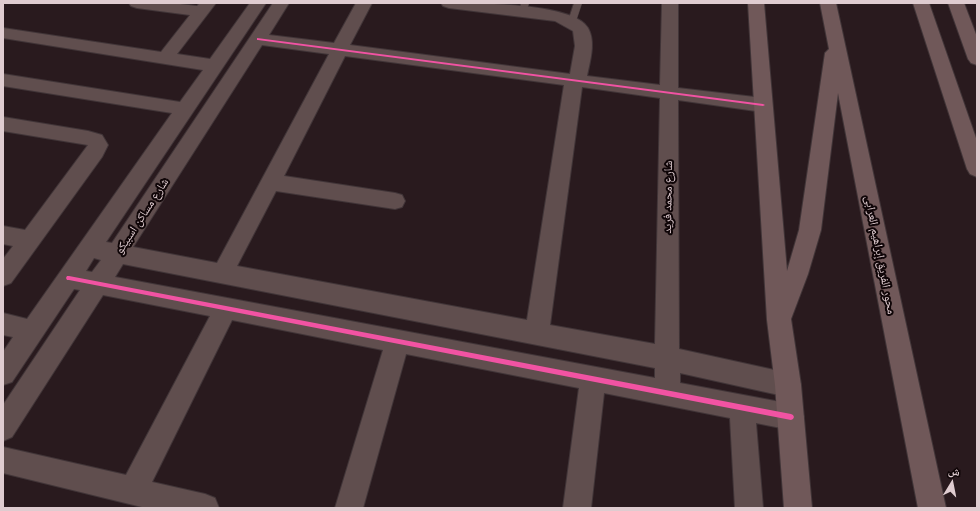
<!DOCTYPE html>
<meta charset="utf-8">
<style>
body{margin:0}
#map{position:relative;width:980px;height:511px;overflow:hidden;background:#291a1e;font-family:Quicksand,"Noto Naskh Arabic",sans-serif}
canvas{display:block}
.frame{position:absolute;inset:0;border:4px solid #dfccd0;pointer-events:none}
.north{position:absolute;left:932px;top:463px;width:40px;height:40px;-webkit-text-stroke:3px #0f0507;paint-order:stroke;rotate:10deg;font-size:11px;font-weight:700;line-height:16px;text-align:center;color:#dfccd0}
.north::after{content:'';display:block;margin:auto;width:14px;height:18px;background:#dfccd0;clip-path:polygon(50% 0,100% 100%,50% 72%,0 100%)}
</style>
<div id="map">
<canvas width="980" height="511"></canvas>
<div class="frame"></div>
<div class="north">ش</div>
</div>
<script>
const ctx = document.querySelector('canvas').getContext('2d');
ctx.lineJoin = 'round';
function trace(path, color, width, dash) { ctx.strokeStyle = color; ctx.lineWidth = width; ctx.lineCap = dash ? 'butt' : 'round'; ctx.setLineDash(dash || []); ctx.stroke(path); }
function fillPath(path, color) { ctx.fillStyle = color; ctx.fill(path, 'evenodd'); }
function drawText(font, color, halo, rows, align = 'center') {
  ctx.font = font + ' Quicksand,"Noto Naskh Arabic",sans-serif'; ctx.lineWidth = 4; ctx.setLineDash([]); ctx.textBaseline = 'middle'; ctx.strokeStyle = halo; ctx.fillStyle = color; for (const [text, x, y, turn = 0] of rows) {
    ctx.save(); ctx.translate(x, y); ctx.rotate((+turn || 0) * Math.PI / 180); ctx.textAlign = isNaN(turn) ? turn : align; if (halo) ctx.strokeText(text, 0, 0); ctx.fillText(text, 0, 0); ctx.restore();
  }
}
const lane = new Path2D(`
 M521,3H529L526,14H520L519,12Z
 M574,3H582L576,21L572,24L568,21Z`);
const street = new Path2D(`
 M129,3H172L197,6L200,3H216L177,54L210,59L250,3H266L106,242L112,243L273,3H289L269,35L334,43L356,3H372L350,45L570,74L575,46L573,31L555,21L449,8L443,6L441,3C470,3 573,2 588,28C596,42 590,61 587,76L660,85L662,3H678V88L763,98L769,100L772,105L769,110L763,112L678,100L679,349L788,373L797,376L801,385L797,394L788,397L680,373V383L791,404L800,408L804,417L800,426L791,430L756,423L763,508H735L730,418L604,393L591,508H563L579,388L406,354L363,508H335L383,350L232,320L152,482L205,494L215,498L219,508H146L3,473V447L126,475L210,316L103,295L12,437L3,441V405L80,290L74,289L12,382L3,385V352L13,337L3,335V313L27,319L172,113L3,86V74L180,102L203,70L3,38V28L161,52L190,15L137,8L131,6ZM262,45L329,54L217,263L133,247ZM345,56L564,85L527,320L237,266L276,191L395,209L402,207L405,201L402,195L395,193L284,176ZM582,87L660,98L655,344L550,325ZM94,258L101,260L92,272L86,271ZM123,264L655,368V378L115,277Z
 M3,117L88,131L102,135L108,145L102,157L11,283L3,286V259L13,246L3,244V226L25,230L88,145L3,131Z`);
const secondary = new Path2D(`
 M748,3H764L787,271L799,230L825,53L829,49L820,3H836L946,508H918L838,93L821,230L808,274L791,319L801,385L812,508H784L775,385L767,320Z
 M913,3H929L977,141V177L970,174L967,169Z
 M948,3H964L977,37V65L971,63L968,59Z`);
const cycleway = new Path2D(`
 M257,38L763,104L765,105L763,106L258,40H257Z
 M67,276H69L791,414L793,415L794,417L793,419L791,420L69,280H67L66,278Z`);
const streetNames = [
 ["شارع محمد فريد",668,197,-89],
 ["شارع مساكن اسبيكو",142,216,-57],
 ["محور الفريق إبراهيم العرابى",880,255,79]
];
trace(lane, '#413538', 1);
trace(street, '#413538', 2);
trace(secondary, '#413538', 2);
fillPath(lane, '#604e4e');
fillPath(street, '#604e4e');
fillPath(secondary, '#705859');
fillPath(cycleway, '#f153a3');
drawText('12px', '#dfccd0', '#0f0507', streetNames);
</script>
